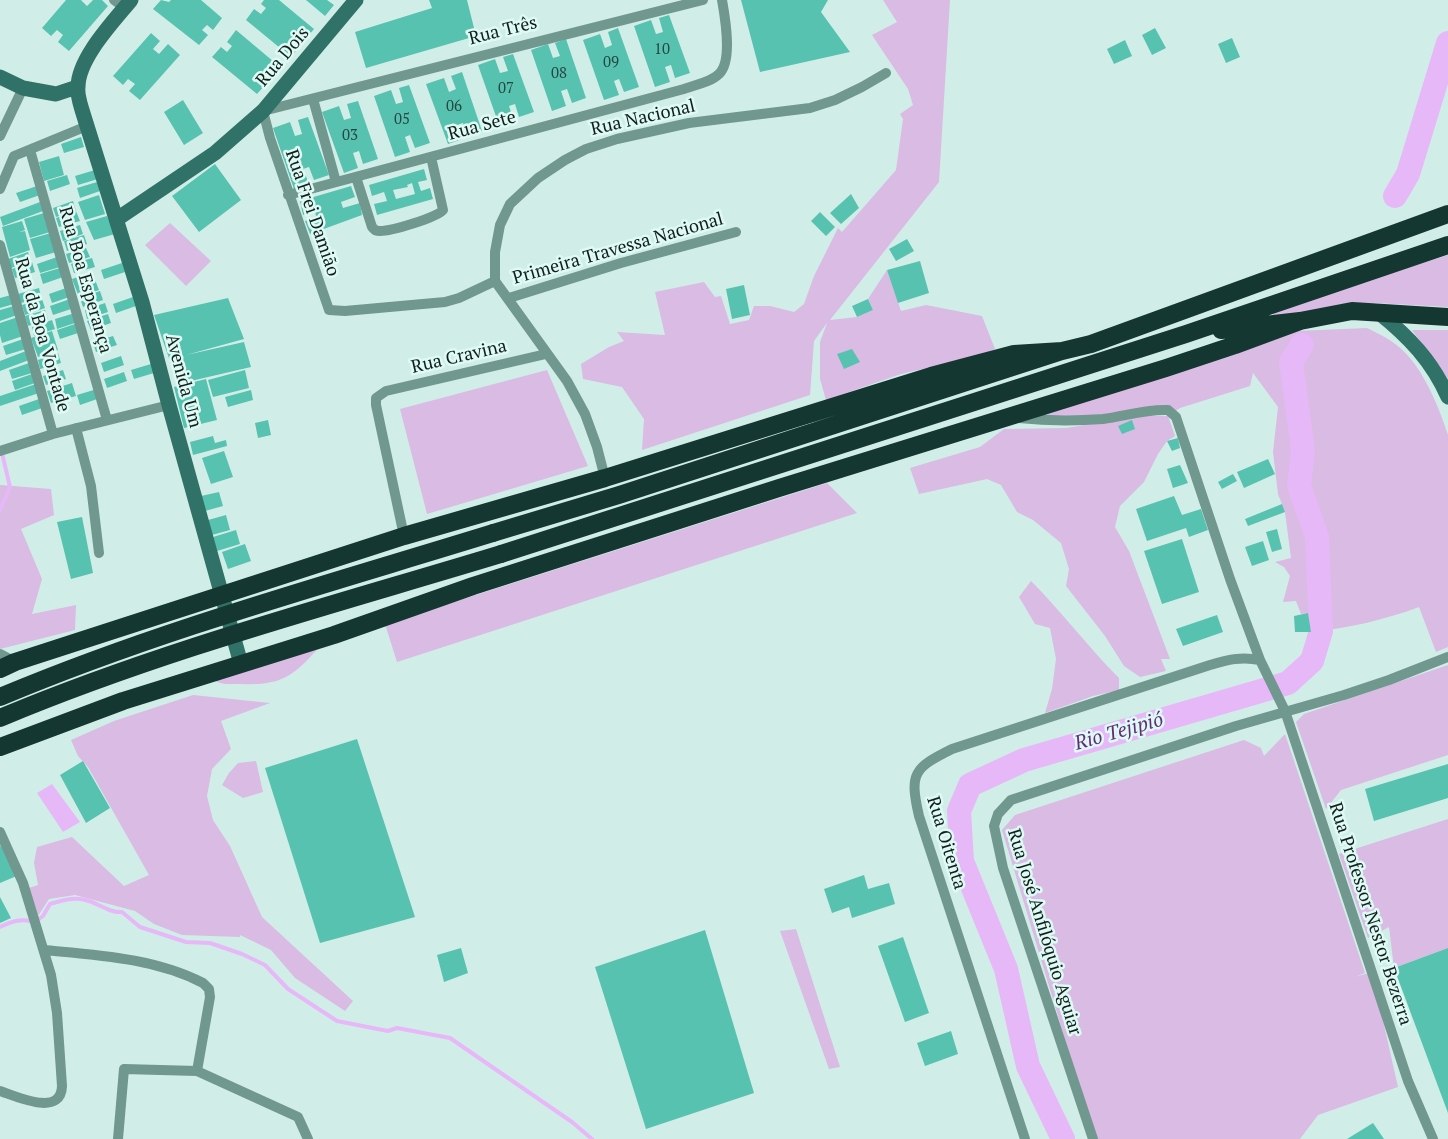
<!DOCTYPE html>
<meta charset="utf-8">
<style>
body{margin:0}
canvas{display:block;background:#d1ede7}
</style>
<canvas width="1448" height="1139"></canvas>
<script>
const ctx = document.querySelector('canvas').getContext('2d');
ctx.lineJoin = 'round';
function fillPath(path, color) { ctx.fillStyle = color; ctx.fill(path, 'evenodd'); }
function trace(path, color, width, dash) { ctx.strokeStyle = color; ctx.lineWidth = width; ctx.lineCap = dash ? 'butt' : 'round'; ctx.setLineDash(dash || []); ctx.stroke(path); }
function drawText(font, color, halo, rows, align = 'center') {
  ctx.font = font + ' "PT Serif",serif'; ctx.lineWidth = 5; ctx.setLineDash([]); ctx.textBaseline = 'middle'; ctx.strokeStyle = halo; ctx.fillStyle = color; for (const [text, x, y, turn = 0] of rows) {
    ctx.save(); ctx.translate(x, y); ctx.rotate((+turn || 0) * Math.PI / 180); ctx.textAlign = isNaN(turn) ? turn : align; if (halo) ctx.strokeText(text, 0, 0); ctx.fillText(text, 0, 0); ctx.restore();
  }
}
const green = new Path2D(`
 M883,0H950L939,182L830,320L857,317L873,310L868,299L887,270L901,311L926,305L982,316L995,349L978,356L901,374L826,400L820,379V342L827,323L814,341L810,395L642,450L644,419L622,387L583,379L581,364L609,347L624,341L617,332L665,335L655,292L704,282L715,297L721,296L730,324L749,320L754,306H770L794,312L804,304L814,276L838,228L842,232L896,170L903,119L900,114L913,105L908,89L872,35L897,22Z
 M170,223L211,261L186,286L145,245Z
 M1448,255V307L1376,303L1274,318L1272,311Z
 M1367,328C1375,332 1384,336 1391,341C1420,359 1438,404 1448,435V647L1436,652L1419,607C1384,620 1349,628 1311,632L1308,613L1301,614L1296,601L1283,602L1290,576L1284,567L1275,562L1291,558L1285,512L1278,494L1273,452L1278,407L1253,373L1250,386L1180,408L1174,412L1034,417L1296,331Z
 M1412,330H1448V379Z
 M547,370L588,466L427,514L400,409Z
 M1142,416H1168L1175,436L1167,441L1158,454L1144,482L1120,506L1115,527L1129,551L1170,659H1161L1166,671L1140,677L1124,666L1105,636L1066,586L1069,569L1061,543L1033,520L1017,512L1001,485L987,479L919,494L910,468L980,447L1004,429L1066,428Z
 M827,483L857,513L397,662L385,624Z
 M0,485L51,489L54,515L21,529L42,579L32,614L76,605L75,630L0,649Z
 M1031,581C1062,612 1088,647 1119,678V690L1093,696L1045,713L1052,689L1056,659L1050,628L1035,624L1019,597Z
 M321,645C294,676 282,686 240,684C230,684 219,685 213,679Z
 M1448,665V755L1341,790L1326,809L1296,722L1304,714Z
 M193,695L270,703L221,721L231,749L212,769L207,796L213,820L230,846L262,917L353,1001L345,1011L295,978L271,950L240,935V937L182,935L154,924L135,911L75,895L49,899L38,916L29,888L38,885L34,863L37,847L72,837L124,886L149,875L88,767L78,756L71,740L114,721Z
 M1285,734L1365,973L1355,977L1372,972L1398,1087L1318,1115L1300,1139H1095L1002,830L1015,815L1244,740L1261,748L1264,756Z
 M256,761L263,792L243,798L222,785L229,773L238,763Z
 M1448,819V948L1394,968L1389,927L1368,938L1339,854Z
 M796,929L840,1067L829,1069L780,931Z`);
const water = new Path2D(`
 M52,784L80,822L63,832L37,793Z`);
const stream = new Path2D(`
 M0,510L10,487L2,453
 M0,927C13,921 21,918 35,922L43,916L50,904C64,900 75,896 89,901C101,905 110,913 122,912L140,927L186,942L210,943L242,954L265,965L288,989L337,1021L388,1031L397,1028L450,1038L572,1122L592,1139`);
const river = new Path2D(`
 M1395,196L1408,174L1448,43
 M1063,1139L1028,1066L1006,969L962,861L959,811L970,785L1024,760L1288,683L1312,661L1321,631L1317,537L1299,486L1303,450L1291,362L1302,345`);
const building = new Path2D(`
 M66,0H81L87,6L93,0H102L108,6L69,51L58,42L63,35L57,30L51,36L42,28Z
 M161,0L169,2L171,0H201L222,18L213,30L207,25L202,30L208,35L199,45L153,9Z
 M264,0H279L314,29L304,41L298,36L294,41L300,46L291,57L246,20L254,9L261,14L266,8L261,4Z
 M306,0H327L334,5L325,16Z
 M429,0H467L476,36L366,68L355,32L432,8Z
 M741,0H828L821,12L850,52L760,72Z
 M669,15L690,73L675,78L671,65L665,67L670,82L655,87L634,26L651,20L656,34L663,32L659,18Z
 M618,28L639,87L624,92L619,79L614,81L619,95L604,100L583,40L600,34L605,48L612,45L608,32Z
 M1155,28L1166,48L1152,55L1142,35Z
 M236,30L280,67L270,78L264,74L260,79L266,84L257,94L212,57L221,47L227,52L232,46L227,42Z
 M151,33L160,41L153,49L159,54L168,44L180,55L140,100L129,91L135,84L128,79L123,85L113,76Z
 M1232,38L1240,57L1226,63L1218,44Z
 M566,39L586,98L572,103L567,89L561,91L566,106L552,111L531,50L548,44L553,58L560,56L555,43Z
 M1125,40L1132,56L1114,64L1107,49Z
 M513,54L534,112L519,117L515,104L509,106L514,121L499,125L478,65L495,59L500,73L508,71L503,57Z
 M462,72L482,131L467,136L463,123L457,125L462,139L448,144L426,84L444,78L449,92L456,89L451,76Z
 M409,85L430,143L415,148L410,135L405,137L410,152L395,157L374,96L391,90L396,104L403,102L399,88Z
 M183,100L203,133L184,145L164,112Z
 M358,101L378,159L363,164L359,151L353,153L358,168L344,173L322,112L339,106L344,120L351,118L347,104Z
 M308,117L329,175L314,180L309,167L303,169L309,184L294,189L273,128L290,122L295,136L302,134L298,120Z
 M81,137L84,147L64,153L61,144Z
 M59,156L64,175L44,181L39,162Z
 M215,164L241,200L199,232L172,196Z
 M424,169L427,180L418,182L421,191L430,188L433,199L377,215L374,204L387,201L384,192L372,196L369,185ZM412,183L415,194L396,199L393,190L408,187L407,185Z
 M95,170L98,179L78,185L75,176Z
 M67,175L70,184L50,191L47,181Z
 M97,182L100,191L80,198L77,188Z
 M37,186L40,195L20,202L16,193Z
 M351,186L355,197L341,202L343,208L360,203L362,215L310,234L305,221L316,216L315,211L303,215L300,201Z
 M851,194L859,208L841,224L830,213Z
 M99,195L105,214L85,220L78,202Z
 M73,201L76,211L56,217L53,208Z
 M40,202L43,211L3,226L0,217Z
 M76,211L80,221L59,227L56,218Z
 M820,212L835,227L826,236L811,221Z
 M44,213L50,232L30,238L24,219Z
 M107,216L115,234L94,240L86,222Z
 M22,221L25,230L19,232L25,231L30,250L10,257L2,227Z
 M80,225L83,234L63,241L60,231Z
 M51,233L56,252L36,258L30,239Z
 M84,235L87,244L67,251L64,241Z
 M907,239L914,251L896,261L889,249Z
 M86,248L90,257L69,263L66,254Z
 M28,252L31,261L11,268L8,259Z
 M57,257L60,267L40,273L37,264Z
 M92,258L95,267L74,273L71,264Z
 M920,261L929,293L898,303L887,270Z
 M32,262L35,272L15,278L12,269Z
 M122,263L125,272L104,279L101,270Z
 M60,268L63,277L43,284L40,274Z
 M92,272L99,290L79,297L72,279Z
 M744,285L750,315L732,319L726,289Z
 M69,287L72,296L52,303L49,294Z
 M39,288L41,297L21,303L18,294Z
 M100,291L103,300L83,307L80,298Z
 M11,295L14,304L0,308V298Z
 M133,297L136,306L116,313L113,304Z
 M228,298L244,339L186,355L244,342L251,367L178,384L154,315Z
 M42,299L45,308L25,315L22,305Z
 M70,299L74,308L53,315L50,306Z
 M868,299L873,310L857,317L852,306Z
 M105,303L108,312L87,319L85,310Z
 M14,306L17,315L0,321V310Z
 M45,310L48,319L28,326L25,316Z
 M75,313L78,322L57,329L55,319Z
 M108,314L111,323L91,330L87,321Z
 M18,317L23,336L2,343L0,335V323Z
 M52,320L55,329L34,336L32,327Z
 M78,323L81,332L60,339L57,330Z
 M52,331L58,350L38,357L31,338Z
 M113,336L117,345L96,352L93,342Z
 M23,339L26,349L6,355L3,346Z
 M852,349L860,362L844,369L837,354Z
 M26,351L29,360L0,371V361Z
 M58,353L61,363L40,369L38,360Z
 M121,356L124,365L104,372L101,363Z
 M29,363L32,373L12,379L9,370Z
 M151,364L154,373L134,379L131,370Z
 M63,370L66,379L46,385L43,376Z
 M245,370L249,388L213,397L208,380Z
 M124,372L127,381L107,388L104,379Z
 M32,374L35,383L15,390L12,381Z
 M206,379L217,420L184,428L174,387Z
 M72,383L76,396L51,403L47,391Z
 M36,384L39,393L0,406V396Z
 M97,389L100,398L80,405L77,395Z
 M251,390L253,400L228,407L225,397Z
 M39,399L42,408L22,415L19,406Z
 M268,420L271,435L258,438L255,423Z
 M1132,420L1135,429L1122,434L1118,426Z
 M213,436L215,443L226,440L227,446L193,455L190,442Z
 M1178,438L1180,448L1172,451L1167,441Z
 M224,451L233,477L211,484L202,458Z
 M1268,459L1275,474L1244,488L1237,472Z
 M1180,465L1188,483L1173,488L1167,469Z
 M1233,474L1237,481L1222,489L1218,482Z
 M219,492L223,506L205,511L201,496Z
 M1174,496L1182,515L1201,509L1208,530L1189,537L1186,528L1147,541L1136,509Z
 M1282,504L1285,512L1248,526L1245,519Z
 M226,515L230,530L212,535L208,520Z
 M82,517L93,573L71,579L57,522Z
 M1277,529L1282,549L1272,552L1266,532Z
 M236,530L240,544L217,551L213,537Z
 M1182,539L1199,592L1162,604L1144,551Z
 M1263,541L1269,560L1252,566L1245,547Z
 M245,544L251,561L228,569L222,552Z
 M1308,613L1311,632H1295L1294,616Z
 M1217,615L1223,632L1183,646L1176,629Z
 M357,739L415,917L320,943L265,768Z
 M83,761L110,808L86,823L60,775Z
 M1448,764V798L1374,821L1365,789Z
 M0,845L19,875L0,883Z
 M864,875L868,889L889,883L895,904L852,918L849,907L832,913L824,889Z
 M0,897L11,918L0,923Z
 M705,930L754,1093L646,1129L595,967Z
 M903,937L929,1013L905,1022L878,946Z
 M461,948L468,973L444,982L437,955Z
 M1448,948V1113L1394,968Z
 M951,1031L958,1054L925,1066L917,1043Z
 M1373,1123L1384,1139H1347Z`);
const street = new Path2D(`
 M114,0L125,8
 M313,99L336,182
 M0,136L23,88
 M30,150L107,420
 M356,177L372,227C375,230 375,231 380,231C391,231 436,218 443,210L431,157
 M0,189L14,156L87,126
 M288,195L684,89C695,85 711,82 719,74C733,61 725,17 722,0
 M0,245L53,434
 M495,281L459,298L445,302L345,311L329,310L270,138L263,111L703,0
 M509,298L621,263L736,232
 M1019,418C1047,421 1075,421 1103,419C1125,416 1146,409 1168,410L1176,417L1230,579L1260,660
 M76,428L91,486L99,553
 M0,451L53,434L169,405
 M605,478L597,447L585,414L567,381L495,281V252L500,225L510,204L538,178L565,160L586,149L617,139L689,123L810,108L835,100L862,87L886,73
 M404,536L376,405V398L386,391L546,354
 M0,654L15,662
 M0,832L23,883L51,975L57,1013L62,1086C61,1117 18,1097 0,1091
 M44,950C97,955 155,958 203,983L209,989L210,997L197,1071
 M118,1139L124,1069L197,1071L298,1117L308,1139
 M1025,1139L919,816C909,773 914,768 952,749L1210,665C1227,660 1241,656 1260,660L1285,711L1408,1081L1433,1139
 M1093,1139L1003,868L994,826L998,814L1011,800L1236,726L1344,695L1389,680L1448,657`);
const secondary = new Path2D(`
 M131,0C114,21 78,58 78,87C77,94 80,103 82,110L142,302L169,405L241,664
 M0,77L23,88L56,94L77,87
 M117,219L215,153L263,111L356,0
 M1379,313C1409,337 1432,361 1448,397`);
const highway = new Path2D(`
 M1221,330L1300,321L1352,311L1448,317
 M493,533L619,495L1062,351L1091,344L1448,214
 M501,554L1186,334L1448,245
 M0,669L15,662L404,536L605,478L931,376L1014,354L1062,351
 M0,747L123,701L334,635L473,586L779,488L1166,368L1235,345L1300,321`);
const highwayBridge = new Path2D(`
 M0,697C159,630 328,584 493,533
 M0,718C162,650 333,605 501,554`);
const numberNames = [
 ["10",662,50],
 ["09",611,63],
 ["08",559,74],
 ["07",506,89],
 ["06",454,107],
 ["05",402,120],
 ["03",350,136]
];
const streetNames = [
 ["Rua Três",503,31,-14],
 ["Rua Dois",283,57,-50],
 ["Rua Nacional",643,118,-13],
 ["Rua Sete",482,126,-15],
 ["Rua Frei Damião",312,213,71],
 ["Primeira Travessa Nacional",618,249,-16],
 ["Rua Boa Esperança",85,280,74],
 ["Rua da Boa Vontade",42,335,74],
 ["Rua Cravina",459,357,-13],
 ["Avenida Um",183,381,75],
 ["Rua Oitenta",946,843,73],
 ["Rua Professor Nestor Bezerra",1370,914,72],
 ["Rua José Anfilóquio Aguiar",1044,932,73]
];
const waterNames = [
 ["Rio Tejipió",1119,732,-16]
];
fillPath(green, '#d9bbe4');
fillPath(water, '#e7b8f8');
trace(stream, '#e7b8f8', 4);
trace(river, '#e7b8f8', 24);
fillPath(building, '#58c2b0');
trace(street, '#70988f', 10);
trace(secondary, '#307267', 15);
trace(highway, '#153731', 18);
trace(highwayBridge, '#153731', 18);
drawText('15px', '#244741', null, numberNames);
drawText('18px', '#131e1c', '#defaf4', streetNames);
drawText('italic 20px', '#652d77', '#defaf4', waterNames);
</script>
